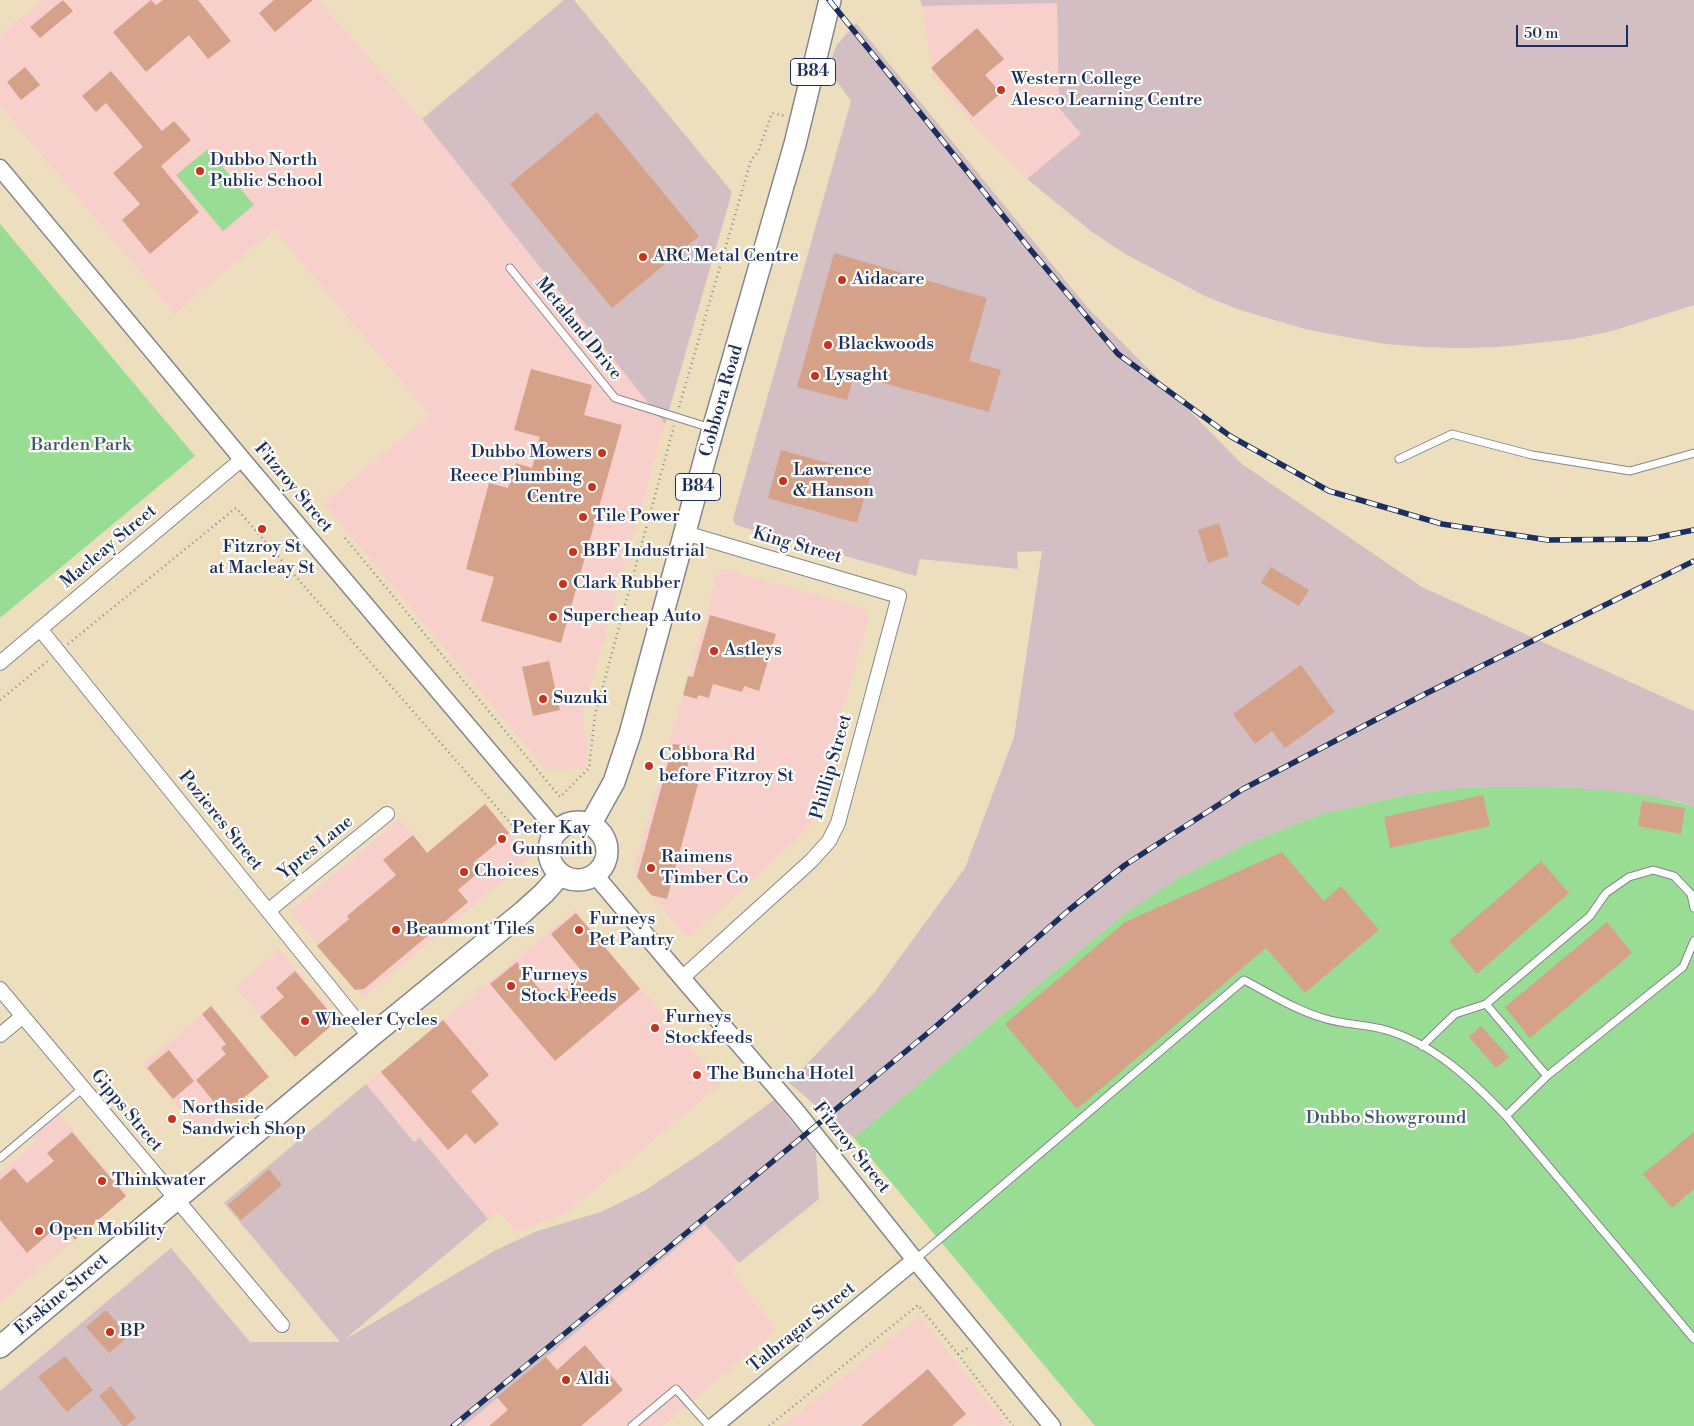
<!DOCTYPE html>
<style>
body{margin:0}
#map{position:relative;width:1694px;height:1426px;overflow:hidden;background:#eddfbe;font-family:"Libre Bodoni",serif}
canvas{display:block}
.scale{position:absolute;left:1516px;top:25px;width:112px;height:22px;box-sizing:border-box;border:2px solid #1b2f5e;border-top:0;padding-left:6px;font-size:15px;line-height:18px;white-space:nowrap;color:#1b2f5e;-webkit-text-stroke:4px #fdfcf7;paint-order:stroke}
</style>
<div id="map">
<canvas width="1694" height="1426"></canvas>
<div class="scale">50 m</div>
</div>
<script>
const ctx = document.querySelector('canvas').getContext('2d');
ctx.lineJoin = 'round';
function fillPath(path, color) { ctx.fillStyle = color; ctx.fill(path, 'evenodd'); }
function trace(path, color, width, dash) { ctx.strokeStyle = color; ctx.lineWidth = width; ctx.lineCap = dash ? 'butt' : 'round'; ctx.setLineDash(dash || []); ctx.stroke(path); }
function drawText(font, color, halo, rows, align = 'center') {
  ctx.font = font + ' "Libre Bodoni",serif'; ctx.lineWidth = 4.5; ctx.setLineDash([]); ctx.textBaseline = 'middle'; ctx.strokeStyle = halo; ctx.fillStyle = color; for (const [text, x, y, turn = 0] of rows) {
    ctx.save(); ctx.translate(x, y); ctx.rotate((+turn || 0) * Math.PI / 180); ctx.textAlign = isNaN(turn) ? turn : align; if (halo) ctx.strokeText(text, 0, 0); ctx.fillText(text, 0, 0); ctx.restore();
  }
}
const built = new Path2D(`
 M42,0H319L422,119L665,424L584,709V729L588,748L585,769L546,770L323,503L429,415L274,230L175,314L0,106V35Z
 M1057,2L1059,108L1081,134L1027,179L977,129L933,77L922,6Z
 M721,570H727L864,608L868,612L869,617L810,827L693,935L687,936L681,931L633,872L717,574Z
 M487,805L531,857L363,998L290,911L400,819L429,853Z
 M575,910L721,1084L565,1214L517,1232L499,1211L488,1219L420,1138L414,1142L366,1084Z
 M279,949L338,1019L294,1056L235,987Z
 M212,1006L270,1076L201,1134L142,1064Z
 M59,1114L128,1196L0,1302V1173L37,1141L33,1136Z
 M706,1223L739,1263L731,1270L776,1330L663,1426H464Z
 M919,1316L1007,1425L782,1426Z`);
const industrial = new Path2D(`
 M564,0H574L732,192L665,424L422,119Z
 M920,0H1694V305L1612,331L1574,339L1499,347L1459,348L1423,347L1385,344L1346,337L1305,329L1237,309L1205,296L1127,255L1092,232L1027,179L1081,134L1059,108L1057,3L922,6Z
 M856,23L1087,307L1242,464L1422,587L1694,711V807L1677,801L1451,789L1406,795L1322,814L1249,843L1123,915L854,1138L789,1083L874,993L965,868L1014,737L1042,551L1017,552L1018,569L920,559L916,576L739,526L735,524L733,519L851,101L828,69L836,46Z
 M366,1084L414,1142L420,1138L488,1219L344,1340L496,1250L537,1231L601,1212L644,1191L706,1150L774,1100L816,1152L819,1199L739,1263L705,1224L464,1426H0V1391L171,1248L250,1342H340L224,1203Z`);
const green = new Path2D(`
 M208,149L254,205L223,231L176,175Z
 M0,224L195,456L0,618Z
 M1495,787C1559,787 1634,787 1694,807V1426H1095L854,1138L1123,915L1179,878L1249,843L1322,814L1406,795L1451,789Z`);
const building = new Path2D(`
 M63,0L73,11L40,38L30,27Z
 M151,0L156,5L163,0H198L231,41L208,59L189,35L146,72L113,32Z
 M274,0H313L275,32L259,13Z
 M977,28L1004,59L985,75L1001,93L973,117L931,68Z
 M25,67L40,85L21,100L7,82Z
 M111,71L162,131L174,121L191,140L161,166L199,212L150,254L122,220L140,204L113,173L143,147L106,103L96,112L82,96Z
 M597,112L699,236L612,308L510,184Z
 M834,253L987,298L969,361L1001,370L989,412L854,375L847,400L797,387Z
 M531,369L592,385L584,415L622,425L561,643L481,621L494,577L466,569L489,483L508,488L516,463L532,468L540,437L514,430Z
 M781,450L871,475L857,523L768,498Z
 M1219,523L1229,556L1208,563L1198,530Z
 M1271,567L1309,590L1299,606L1261,583Z
 M710,615L776,634L759,691L744,686L742,692L713,684L709,698L698,695L697,699L683,695L688,676L693,677Z
 M549,661L560,710L533,716L522,667Z
 M1301,665L1335,712L1285,748L1272,731L1255,744L1233,714Z
 M673,744L691,746L685,779L698,784L667,899L651,895L637,877Z
 M1483,795L1490,826L1390,848L1384,817Z
 M1642,801L1685,808L1681,834L1638,826Z
 M485,804L509,833L473,863L480,871L458,890L468,902L364,989L355,990L317,946L349,919L347,916L396,875L383,860L413,835L427,853Z
 M1282,852L1324,901L1341,886L1379,930L1305,993L1266,948L1077,1109L1005,1024L1125,922Z
 M1541,861L1569,893L1477,974L1449,941Z
 M576,913L640,989L555,1061L490,984L517,962L550,1002L584,974L551,934Z
 M1607,922L1632,953L1530,1038L1505,1007Z
 M295,971L337,1021L295,1057L260,1017L284,997L276,988Z
 M211,1006L269,1077L224,1114L196,1080L226,1054L221,1048L226,1044L202,1014Z
 M443,1020L489,1075L471,1091L499,1124L475,1144L466,1134L448,1150L381,1072Z
 M1481,1026L1509,1057L1496,1068L1469,1037Z
 M169,1050L194,1081L173,1099L147,1068Z
 M72,1132L126,1196L75,1240L61,1223L27,1253L0,1220V1180L14,1168L27,1183L54,1161L47,1153Z
 M1694,1132V1189L1672,1208L1643,1174Z
 M269,1169L282,1185L241,1220L228,1205Z
 M106,1310L129,1336L109,1353L86,1327Z
 M585,1345L623,1390L581,1426H489L508,1410L497,1397L546,1357L557,1370Z
 M65,1356L93,1390L67,1412L38,1377Z
 M928,1369L966,1414L952,1426H861Z
 M111,1386L136,1418L126,1426H123L99,1396Z`);
const path = new Path2D(`
 M679,407L751,160L758,152L772,113L785,116
 M345,538L560,797L589,768L595,715L674,426
 M68,644L236,508L520,834
 M0,700L49,660
 M958,1354L1013,1426
 M769,1426L918,1305L958,1354L969,1347`);
const service = new Path2D(`
 M510,268L615,398L711,428
 M1399,459L1452,434L1532,455L1630,471L1694,453
 M1486,1004L1590,916L1606,893L1629,877L1653,870L1674,876L1691,894L1694,908
 M1422,1046L1455,1014L1486,1004L1547,1076L1506,1116
 M1547,1076L1683,967L1694,941
 M0,1158L83,1088
 M916,1259L1244,980C1269,993 1295,1010 1323,1018C1344,1025 1365,1024 1386,1030C1434,1044 1473,1081 1506,1116L1694,1339
 M632,1426L676,1389L709,1426`);
const minor = new Path2D(`
 M40,629L370,1037
 M0,663L242,459
 M268,911L387,814
 M682,978L811,861L829,841L838,823L899,596L685,533
 M0,989L282,1325
 M0,1035L23,1016`);
const tertiary = new Path2D(`
 M0,168L242,459L557,831
 M595,875L682,978L797,1112L915,1260L1052,1426
 M714,1426L915,1260`);
const primary = new Path2D(`
 M549 851a29 29 0 1 1 58 0a29 29 0 1 1-58 0Z
 M590,825L614,782L630,734L713,429L795,144L830,0
 M0,1347L370,1037L523,912L544,893L560,875`);
const rail = new Path2D(`
 M829,0L1029,248L1118,354L1230,436L1329,491L1442,524L1548,540L1649,539L1694,530
 M453,1426L934,1028L1069,910L1125,865L1243,789L1425,694L1694,561`);
const markers = [
 [1001,90,5,"#c8321e"],
 [200,171,5,"#c8321e"],
 [643,257,5,"#c8321e"],
 [842,280,5,"#c8321e"],
 [828,345,5,"#c8321e"],
 [815,376,5,"#c8321e"],
 [602,453,5,"#c8321e"],
 [783,481,5,"#c8321e"],
 [592,487,5,"#c8321e"],
 [583,517,5,"#c8321e"],
 [262,529,5,"#c8321e"],
 [573,552,5,"#c8321e"],
 [563,584,5,"#c8321e"],
 [553,617,5,"#c8321e"],
 [714,651,5,"#c8321e"],
 [543,699,5,"#c8321e"],
 [649,766,5,"#c8321e"],
 [502,839,5,"#c8321e"],
 [651,868,5,"#c8321e"],
 [464,872,5,"#c8321e"],
 [396,930,5,"#c8321e"],
 [579,930,5,"#c8321e"],
 [511,986,5,"#c8321e"],
 [305,1021,5,"#c8321e"],
 [655,1028,5,"#c8321e"],
 [697,1075,5,"#c8321e"],
 [172,1119,5,"#c8321e"],
 [102,1181,5,"#c8321e"],
 [39,1231,5,"#c8321e"],
 [110,1332,5,"#c8321e"],
 [566,1380,5,"#c8321e"]
];
const shields = [
 [813,72,45],
 [698,487,45]
];
const shieldNames = [
 ["B84",813,72],
 ["B84",698,487]
];
const poiNames = [
 ["Western College",1011,80],
 ["Alesco Learning Centre",1011,101],
 ["Dubbo North",210,161],
 ["Public School",210,182],
 ["ARC Metal Centre",653,257],
 ["Aidacare",852,280],
 ["Blackwoods",838,345],
 ["Lysaght",825,376],
 ["Dubbo Mowers",592,453,"right"],
 ["Lawrence",793,471],
 ["& Hanson",793,492],
 ["Reece Plumbing",582,477,"right"],
 ["Centre",582,498,"right"],
 ["Tile Power",593,517],
 ["Fitzroy St",262,548,"center"],
 ["at Macleay St",262,569,"center"],
 ["BBF Industrial",583,552],
 ["Clark Rubber",573,584],
 ["Supercheap Auto",563,617],
 ["Astleys",724,651],
 ["Suzuki",553,699],
 ["Cobbora Rd",659,756],
 ["before Fitzroy St",659,777],
 ["Peter Kay",512,829],
 ["Gunsmith",512,850],
 ["Raimens",661,858],
 ["Timber Co",661,879],
 ["Choices",474,872],
 ["Furneys",589,920],
 ["Pet Pantry",589,941],
 ["Beaumont Tiles",406,930],
 ["Furneys",521,976],
 ["Stock Feeds",521,997],
 ["Furneys",665,1018],
 ["Stockfeeds",665,1039],
 ["Wheeler Cycles",315,1021],
 ["The Buncha Hotel",707,1075],
 ["Northside",182,1109],
 ["Sandwich Shop",182,1130],
 ["Thinkwater",112,1181],
 ["Open Mobility",49,1231],
 ["BP",120,1332],
 ["Aldi",576,1380]
];
const streetNames = [
 ["Metaland Drive",578,329,51],
 ["Cobbora Road",722,401,-74],
 ["Fitzroy Street",293,488,50],
 ["King Street",797,546,16],
 ["Macleay Street",109,547,-40],
 ["Phillip Street",832,767,-74],
 ["Pozieres Street",220,821,51],
 ["Ypres Lane",316,848,-39],
 ["Gipps Street",126,1111,50],
 ["Fitzroy Street",851,1148,51],
 ["Erskine Street",62,1295,-40],
 ["Talbragar Street",802,1328,-39]
];
const parkNames = [
 ["Barden Park",81,446],
 ["Dubbo Showground",1386,1119]
];
fillPath(built, '#f7d0cc');
fillPath(industrial, '#d2bec3');
fillPath(green, '#99dc94');
fillPath(building, '#d5a289');
trace(service, '#84878e', 9);
trace(minor, '#84878e', 16);
trace(tertiary, '#84878e', 19);
trace(primary, '#84878e', 24);
trace(path, '#84878e', 2.5, [1, 4]);
trace(service, '#fff', 7);
trace(minor, '#fff', 14);
trace(tertiary, '#fff', 16);
trace(primary, '#fff', 21);
trace(rail, '#1b2f5e', 5.5);
trace(rail, '#fdfcf7', 4, [11]);
for (const [x, y, r, color] of markers) { const dot = new Path2D(); dot.arc(x, y, r, 0, 2 * Math.PI); ctx.fillStyle = color; ctx.fill(dot); trace(dot, '#fdfcf7', 2); }
for (const [x, y, w] of shields) { const box = new Path2D(); box.roundRect(x - w / 2, y - 13.5, w, 27, 4); ctx.fillStyle = '#fdfcf7'; ctx.fill(box); trace(box, '#1b2f5e', 1); }
drawText('bold 16px', '#1b2f5e', null, shieldNames);
drawText('18px', '#1b2f5e', '#fdfcf7', poiNames, 'left');
drawText('18px', '#1b2f5e', '#fdfcf7', streetNames);
drawText('18px', '#3a5a6c', '#fdfcf7', parkNames);
</script>
